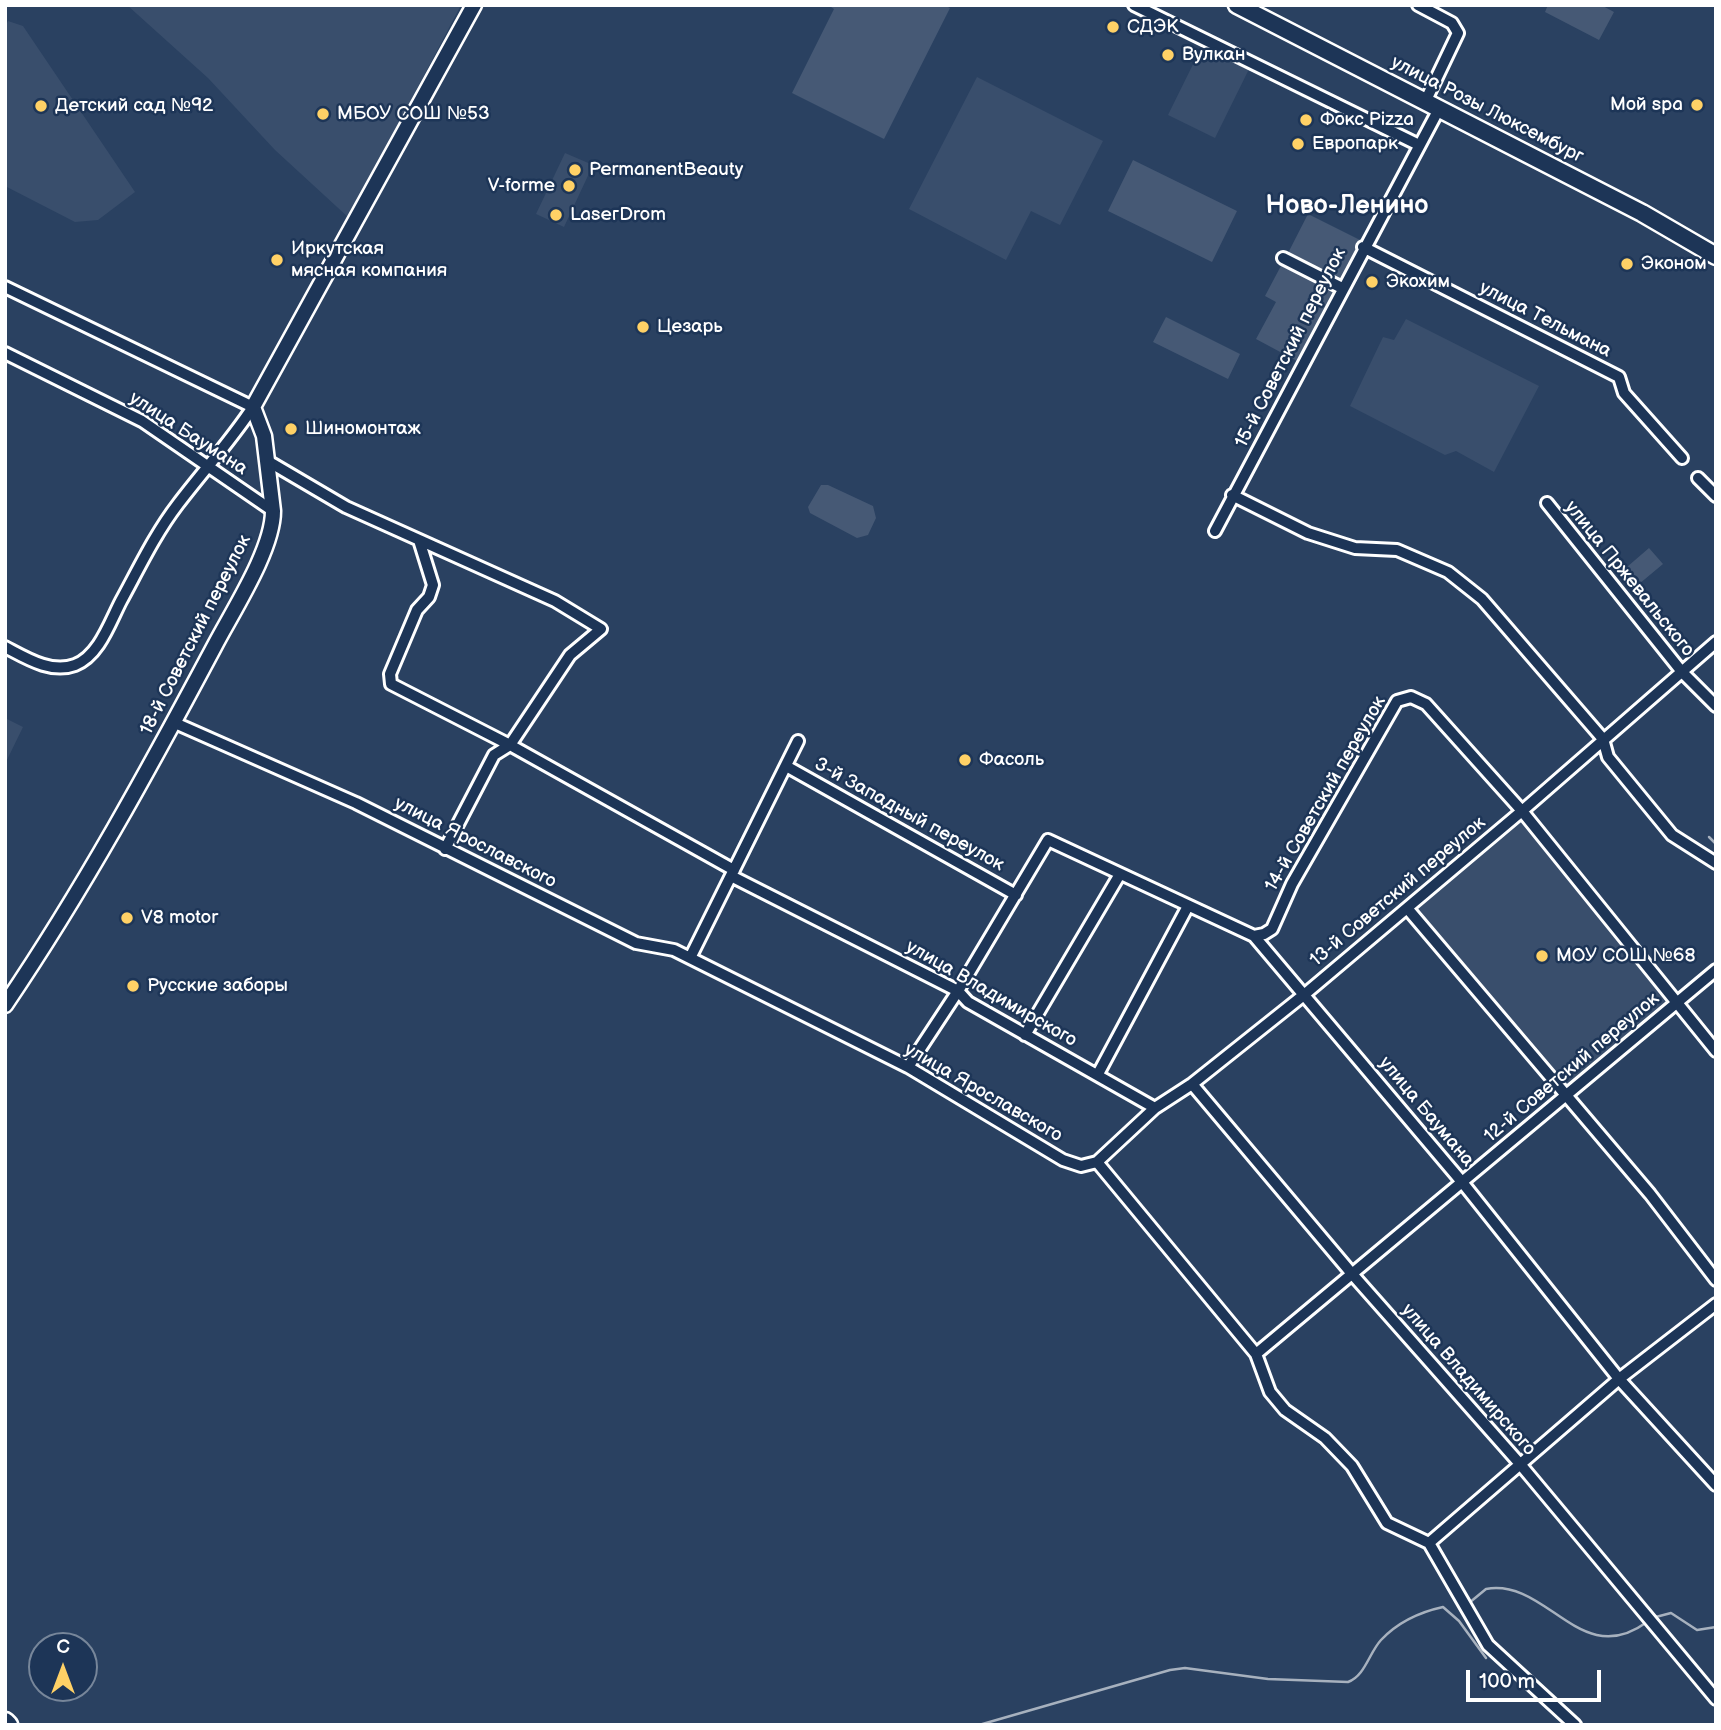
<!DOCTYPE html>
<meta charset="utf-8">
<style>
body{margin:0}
#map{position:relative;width:1721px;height:1730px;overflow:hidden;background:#2a4161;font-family:"Balsamiq Sans",sans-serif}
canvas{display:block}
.frame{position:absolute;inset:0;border:7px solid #fff;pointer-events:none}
.north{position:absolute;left:28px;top:1632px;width:70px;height:70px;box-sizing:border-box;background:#1d3557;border:2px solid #77869a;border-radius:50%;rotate:0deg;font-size:19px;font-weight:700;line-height:28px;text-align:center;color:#fff}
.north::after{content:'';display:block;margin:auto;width:24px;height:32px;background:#ffd166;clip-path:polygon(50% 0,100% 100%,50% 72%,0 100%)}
.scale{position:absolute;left:1466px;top:1670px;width:135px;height:32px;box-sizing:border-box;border:4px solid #fff;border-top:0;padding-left:9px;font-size:21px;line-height:24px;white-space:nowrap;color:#fff;-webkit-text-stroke:5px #1d3557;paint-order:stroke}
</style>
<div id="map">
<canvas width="1721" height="1730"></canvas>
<div class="frame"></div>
<div class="north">С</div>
<div class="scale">100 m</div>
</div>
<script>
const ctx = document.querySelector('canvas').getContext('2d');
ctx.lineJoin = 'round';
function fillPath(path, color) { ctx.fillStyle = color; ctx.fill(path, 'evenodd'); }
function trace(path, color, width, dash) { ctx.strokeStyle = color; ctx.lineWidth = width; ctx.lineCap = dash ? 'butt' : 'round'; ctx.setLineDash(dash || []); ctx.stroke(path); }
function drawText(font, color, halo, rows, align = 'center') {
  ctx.font = font + ' "Balsamiq Sans",sans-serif'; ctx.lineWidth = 5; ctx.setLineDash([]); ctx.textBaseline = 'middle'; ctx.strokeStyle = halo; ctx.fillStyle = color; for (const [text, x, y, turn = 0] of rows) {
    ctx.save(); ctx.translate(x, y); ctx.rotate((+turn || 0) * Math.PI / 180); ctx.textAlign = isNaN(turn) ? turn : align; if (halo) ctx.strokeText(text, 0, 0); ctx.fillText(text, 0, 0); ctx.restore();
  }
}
const built = new Path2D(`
 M127,5H461L349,218L275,150L208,78Z
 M8,21L23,26L135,192L98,220L75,222L5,186V27Z
 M1204,42L1251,65L1215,138L1168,115Z
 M977,77L1103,141L1060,225L1031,211L1006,260L909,209Z
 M565,153L593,165L564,227L536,214Z
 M1406,319L1539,386L1494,472L1456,451L1445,455L1350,406L1383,337L1394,340Z
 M5,718L23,727L5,764Z
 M1520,820L1667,1002L1564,1088L1415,910Z`);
const green = new Path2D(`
 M828,5H944L950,8L884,139L792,93L834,9Z
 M1548,5H1601L1614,12L1599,40L1545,12Z
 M1133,160L1237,211L1212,262L1108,211Z
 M1308,214L1362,241L1341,282L1287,255Z
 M1283,262L1335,290L1297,361L1256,339L1276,302L1265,296Z
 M1166,317L1240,354L1228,379L1153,342Z
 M821,485H828L873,506L876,518L868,535L857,538L810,513L808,507Z
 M1649,548L1663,564L1633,589L1620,573Z`);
const stream = new Path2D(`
 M1709,837L1716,844
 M1469,1603L1486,1589C1548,1578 1580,1671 1647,1622
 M1652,1618L1671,1613L1697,1630L1716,1627
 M979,1725L1170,1670L1185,1668L1268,1679L1348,1682C1365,1676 1369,1653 1381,1640C1398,1622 1420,1612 1443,1607L1459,1621L1486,1658`);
const minor = new Path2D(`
 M1134,5L1419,145
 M1418,5L1452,23L1458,33L1426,100
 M1363,247L1619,377L1624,393L1682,458
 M1283,258L1342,288
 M5,287L253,407C230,442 203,471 178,504C155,534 139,568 121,601C110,622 99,656 75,665C51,674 26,658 5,647
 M5,353L142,421L273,511
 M266,460L346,507L555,601L601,629L570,655L510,745L494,755L445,849
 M1698,478L1716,496
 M1232,495L1308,533L1355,548L1397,550L1448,572L1482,599L1603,739L1608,757L1672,835L1716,863
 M1547,503L1682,672L1716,706
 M1215,531L1440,107
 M419,540L433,585L429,597L417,610L390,674L391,684L510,745L734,870
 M175,723L356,803L636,943L674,950L908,1067L1063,1160L1081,1166L1097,1162L1155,1108L1192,1084L1305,994L1522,811L1716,642
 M786,766L1016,895
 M731,876L958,991L968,1002L1155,1108
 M1407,908L1650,1194L1716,1280
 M1254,936L1264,934L1272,929L1292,884L1397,701L1411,697L1426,704L1522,811L1716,1051
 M690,958L798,741
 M1025,1035L1120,874
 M908,1067L958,991L1048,840L1254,936L1462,1182L1619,1379L1716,1485
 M1098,1074L1188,906
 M1192,1084L1353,1275L1520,1464L1716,1699
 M1097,1162L1256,1354L1270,1392L1285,1410L1325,1438L1352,1466L1387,1523L1429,1543L1488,1645L1575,1725
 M1256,1354L1716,970
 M1429,1543L1619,1379L1716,1304`);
const tertiary = new Path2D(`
 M5,1005C83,890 149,769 214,647C232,612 273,550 273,511L264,436L253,407L474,5`);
const secondary = new Path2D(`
 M1237,5L1642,213L1716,256`);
const primary = new Path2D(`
 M5,1722L8,1725`);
const markers = [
 [1113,27,7,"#ffd166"],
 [1168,55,7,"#ffd166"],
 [1697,105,7,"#ffd166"],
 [41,106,7,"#ffd166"],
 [323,114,7,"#ffd166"],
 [1306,120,7,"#ffd166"],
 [1298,144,7,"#ffd166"],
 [575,170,7,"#ffd166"],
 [569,186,7,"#ffd166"],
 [556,215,7,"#ffd166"],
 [277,260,7,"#ffd166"],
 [1627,264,7,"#ffd166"],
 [1372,282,7,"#ffd166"],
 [643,327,7,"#ffd166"],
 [291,429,7,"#ffd166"],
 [965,760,7,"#ffd166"],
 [127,918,7,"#ffd166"],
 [1542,956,7,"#ffd166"],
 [133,986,7,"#ffd166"]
];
const poiNames = [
 ["СДЭК",1127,27],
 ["Вулкан",1182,55],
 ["Мой spa",1683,105,"right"],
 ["Детский сад №92",55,106],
 ["МБОУ СОШ №53",337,114],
 ["Фокс Pizza",1320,120],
 ["Европарк",1312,144],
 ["PermanentBeauty",589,170],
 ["V-forme",555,186,"right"],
 ["LaseгDrom",570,215],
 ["Иркутская",291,249],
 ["мясная компания",291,271],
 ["Эконом",1641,264],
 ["Экохим",1386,282],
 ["Цезарь",657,327],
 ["Шиномонтаж",305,429],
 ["Фасоль",979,760],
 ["V8 motor",141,918],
 ["МОУ СОШ №68",1556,956],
 ["Русские заборы",147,986]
];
const streetNames = [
 ["улица Розы Люксембург",1487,110,27],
 ["улица Тельмана",1545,320,27],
 ["15-й Советский переулок",1291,348,-63],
 ["улица Баумана",188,434,33],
 ["улица Пржевальского",1629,579,51],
 ["18-й Советский переулок",196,635,-63],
 ["14-й Советский переулок",1326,794,-60],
 ["3-й Западный переулок",909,815,29],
 ["улица Ярославского",475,843,27],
 ["13-й Советский переулок",1398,892,-40],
 ["улица Владимирского",991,994,30],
 ["12-й Советский переулок",1572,1068,-40],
 ["улица Ярославского",983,1093,30],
 ["улица Баумана",1426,1112,50],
 ["улица Владимирского",1468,1380,49]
];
const districtNames = [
 ["Ново-Ленино",1347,206]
];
fillPath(built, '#394e6c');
fillPath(green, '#465975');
trace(stream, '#a7b1be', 2.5);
trace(minor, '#fff', 16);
trace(tertiary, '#fff', 19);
trace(secondary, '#fff', 21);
trace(primary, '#fff', 23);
trace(minor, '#1d3557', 10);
trace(tertiary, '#1d3557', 14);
trace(secondary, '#1d3557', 16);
trace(primary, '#1d3557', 18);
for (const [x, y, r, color] of markers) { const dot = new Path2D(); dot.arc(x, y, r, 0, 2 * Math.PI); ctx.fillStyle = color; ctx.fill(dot); trace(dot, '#1d3557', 2.5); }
drawText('19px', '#fff', '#1d3557', poiNames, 'left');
drawText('19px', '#fff', '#1d3557', streetNames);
drawText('bold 26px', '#fff', '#1d3557', districtNames);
</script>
